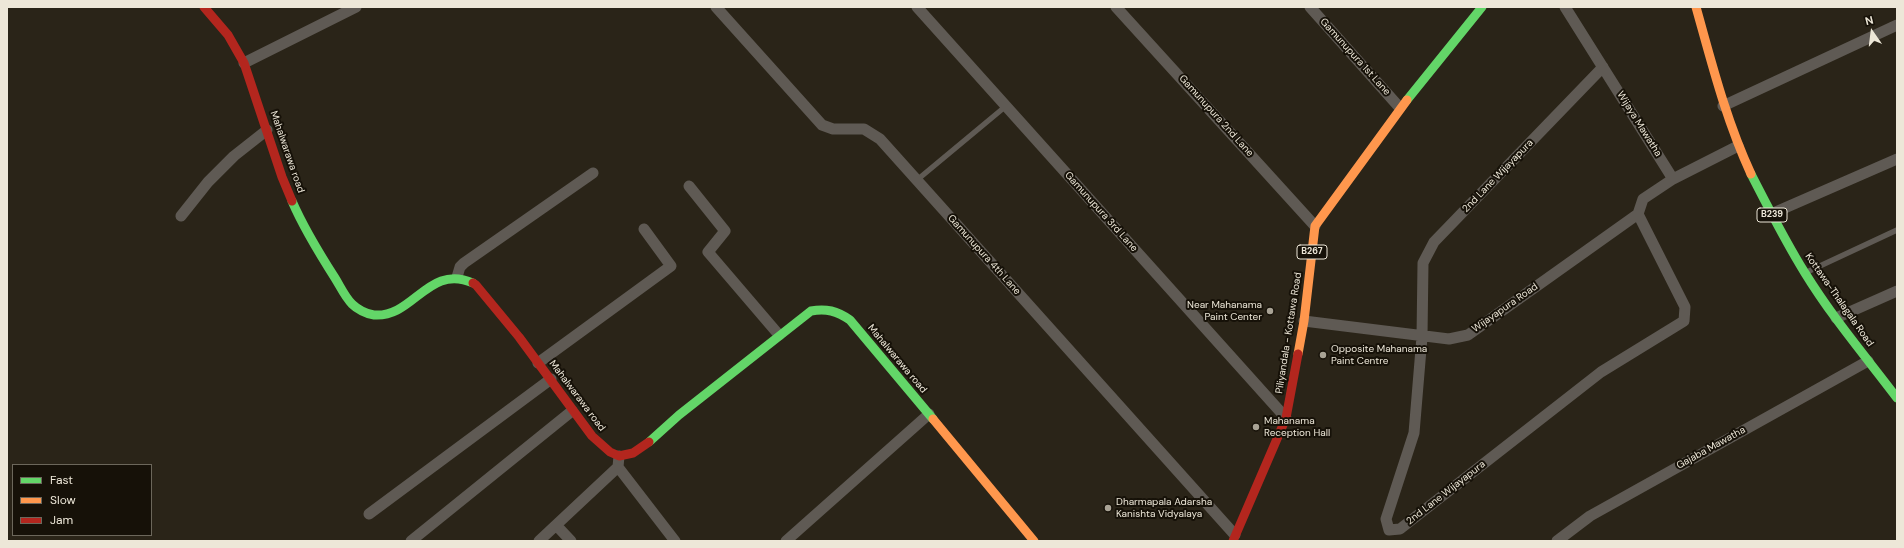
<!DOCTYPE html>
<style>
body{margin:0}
#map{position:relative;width:1904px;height:548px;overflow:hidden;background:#2a2418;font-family:"DM Sans",sans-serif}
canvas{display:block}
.frame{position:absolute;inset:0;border:8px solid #ede7d8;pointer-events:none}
.legend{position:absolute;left:12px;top:464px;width:140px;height:72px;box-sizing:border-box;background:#161108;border:1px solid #6c675b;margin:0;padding:5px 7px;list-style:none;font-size:12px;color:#ede7d8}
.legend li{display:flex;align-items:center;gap:8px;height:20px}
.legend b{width:20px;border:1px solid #6c675b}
.north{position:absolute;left:1852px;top:12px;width:40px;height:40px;-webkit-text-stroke:3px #161108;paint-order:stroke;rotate:346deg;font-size:11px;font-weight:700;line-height:16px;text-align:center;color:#ede7d8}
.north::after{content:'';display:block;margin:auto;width:14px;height:18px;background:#ede7d8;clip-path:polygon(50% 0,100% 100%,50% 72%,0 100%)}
</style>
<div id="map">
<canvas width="1904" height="548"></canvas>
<div class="frame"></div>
<ul class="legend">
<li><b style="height:5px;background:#63d668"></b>Fast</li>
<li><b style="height:5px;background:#ff974d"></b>Slow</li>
<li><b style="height:5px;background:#b3261e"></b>Jam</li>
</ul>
<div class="north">N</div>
</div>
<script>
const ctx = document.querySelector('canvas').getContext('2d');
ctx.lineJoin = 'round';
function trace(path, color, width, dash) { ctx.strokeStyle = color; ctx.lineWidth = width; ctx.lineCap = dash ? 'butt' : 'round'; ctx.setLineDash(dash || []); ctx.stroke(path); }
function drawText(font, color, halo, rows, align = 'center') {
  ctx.font = font + ' "DM Sans",sans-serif'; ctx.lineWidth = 4; ctx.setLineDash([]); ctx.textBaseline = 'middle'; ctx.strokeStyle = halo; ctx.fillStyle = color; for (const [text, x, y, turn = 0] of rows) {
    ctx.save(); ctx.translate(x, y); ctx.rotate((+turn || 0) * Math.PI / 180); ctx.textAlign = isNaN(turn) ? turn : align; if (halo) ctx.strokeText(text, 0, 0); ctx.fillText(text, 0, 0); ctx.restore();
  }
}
const lane = new Path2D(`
 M917,180L1006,106
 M1807,272L1897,230`);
const street = new Path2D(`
 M716,7L822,125L833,129H864L880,139L1235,535
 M917,7L1286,418
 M1116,7L1315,226
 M1310,7L1400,108
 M1565,7L1673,179L1738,146
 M244,63L356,7
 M1603,67L1434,242L1423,263L1422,337L1414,433L1386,519L1389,530L1400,529L1601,372L1684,321L1685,307L1638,214L1643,199L1673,179
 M1723,106L1897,25
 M689,186L725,231L708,252L779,335
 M1771,214L1897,159
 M181,216L208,182L234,156L267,130
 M457,277L460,267L464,263L593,173
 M1836,318L1897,291
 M1304,321L1449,339L1468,335L1638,214
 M538,363L671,266L644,229
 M618,467L675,541
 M369,514L551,379
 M556,525L571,541
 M411,541L572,411
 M539,541L618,467L619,456
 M786,541L929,414
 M1557,541L1590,516L1868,361`);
const fast = new Path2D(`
 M1407,100L1482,7
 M1751,174C1768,207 1785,241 1805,273C1832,317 1866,357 1897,398
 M292,201C304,229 319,253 335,278C340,286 345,297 352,304C357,309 366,314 374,315C414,318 428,263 473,283
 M649,442L679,415L811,311C826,308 837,311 850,320L933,419`);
const slow = new Path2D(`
 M1696,7C1712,64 1726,120 1751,174
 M1298,354L1304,321L1315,226L1407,100
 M933,419L1034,541`);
const jam = new Path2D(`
 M204,7L228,35L244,63L282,177L292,201
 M473,283L476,285L519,337L592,436L610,452L619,456L633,453L649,442
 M1233,541L1286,418L1298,354`);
const markers = [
 [1270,311,4,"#a9a395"],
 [1323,355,4,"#a9a395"],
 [1256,427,4,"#a9a395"],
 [1108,508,4,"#a9a395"]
];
const shields = [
 [1772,215,30],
 [1312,252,30]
];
const shieldNames = [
 ["B239",1772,215],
 ["B267",1312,252]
];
const streetNames = [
 ["Gamunupura 1st Lane",1355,57,48],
 ["Gamunupura 2nd Lane",1216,116,48],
 ["Wijaya Mawatha",1639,124,58],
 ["Mahalwarawa road",287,152,71],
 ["2nd Lane Wijayapura",1498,176,-46],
 ["Gamunupura 3rd Lane",1101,212,48],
 ["Gamunupura 4th Lane",984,255,48],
 ["Kottawa-Thalagala Road",1839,300,55],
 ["Wijayapura Road",1505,308,-35],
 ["Piliyandala - Kottawa Road",1289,333,-81],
 ["Mahalwarawa road",897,359,50],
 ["Mahalwarawa road",577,396,53],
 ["Gajaba Mawatha",1711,448,-29],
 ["2nd Lane Wijayapura",1446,493,-38]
];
const poiNames = [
 ["Near Mahanama",1262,305,"right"],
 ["Paint Center",1262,317,"right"],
 ["Opposite Mahanama",1331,349],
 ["Paint Centre",1331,361],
 ["Mahanama",1264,421],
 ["Reception Hall",1264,433],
 ["Dharmapala Adarsha",1116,502],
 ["Kanishta Vidyalaya",1116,514]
];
trace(lane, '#5f5a54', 5.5);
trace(street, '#5f5a54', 11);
trace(fast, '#63d668', 9);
trace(slow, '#ff974d', 9);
trace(jam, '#b3261e', 9);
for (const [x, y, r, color] of markers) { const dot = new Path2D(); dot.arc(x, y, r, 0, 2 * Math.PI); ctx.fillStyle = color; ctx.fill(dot); trace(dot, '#161108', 1.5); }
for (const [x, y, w] of shields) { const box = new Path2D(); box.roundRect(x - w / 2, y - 7, w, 14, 3); ctx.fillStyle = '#161108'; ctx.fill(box); trace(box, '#ede7d8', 1); }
drawText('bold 9px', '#ede7d8', null, shieldNames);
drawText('10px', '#ede7d8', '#161108', streetNames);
drawText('10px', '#ede7d8', '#161108', poiNames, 'left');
</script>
